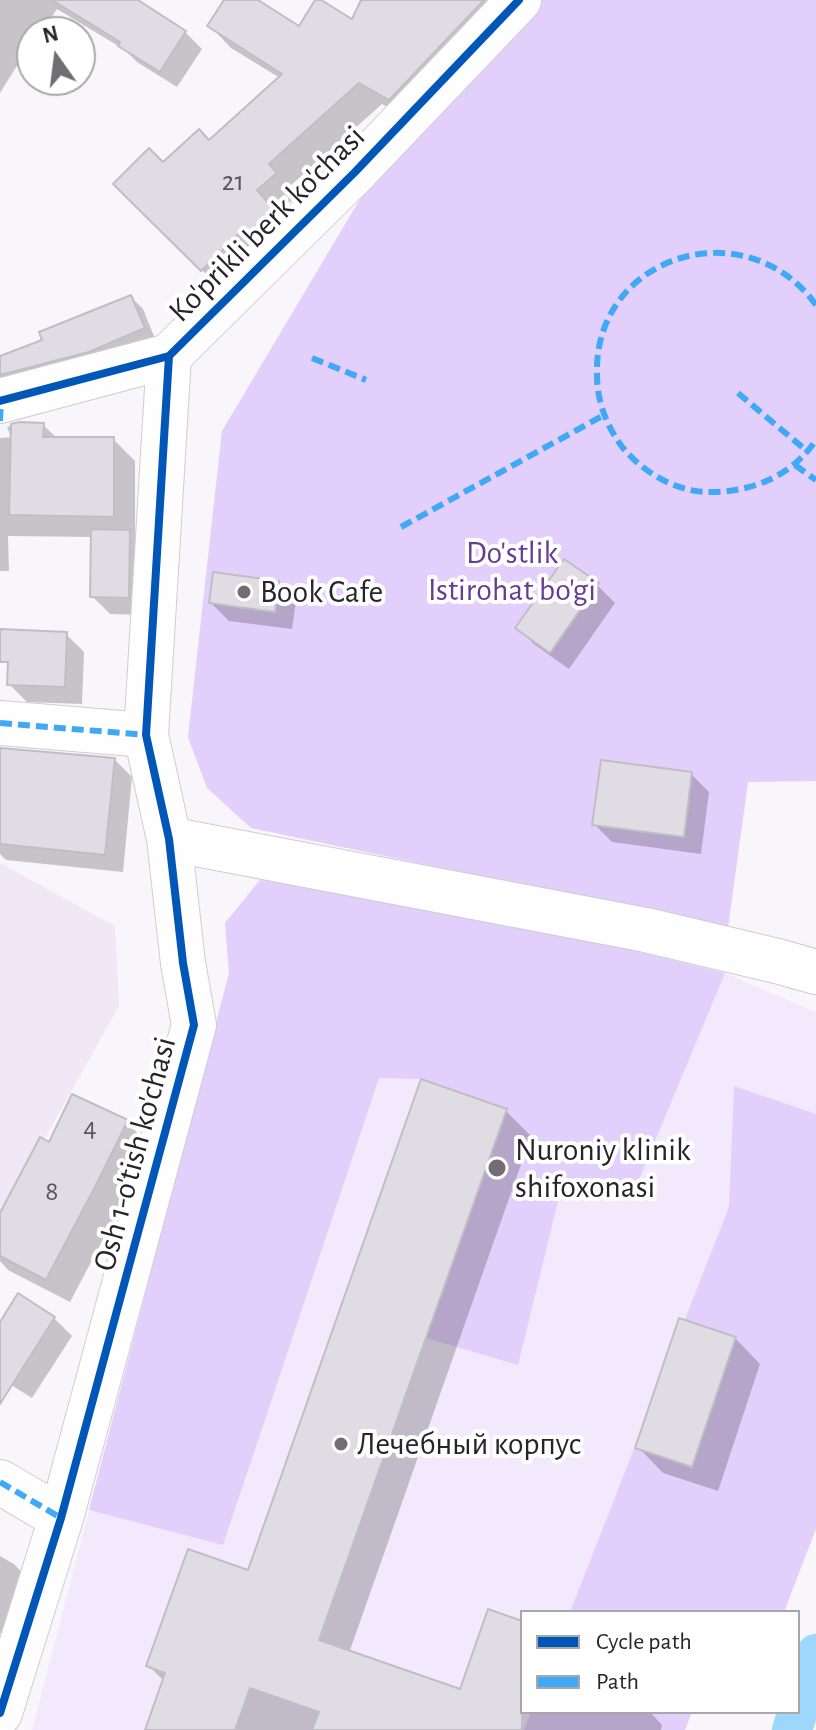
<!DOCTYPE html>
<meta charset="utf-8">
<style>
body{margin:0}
#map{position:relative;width:816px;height:1730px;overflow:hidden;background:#f8f5fb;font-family:"Alegreya Sans",sans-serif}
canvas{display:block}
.legend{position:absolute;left:520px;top:1610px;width:280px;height:104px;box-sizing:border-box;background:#fff;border:2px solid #a9a7aa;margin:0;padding:10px 14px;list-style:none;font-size:24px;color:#27242b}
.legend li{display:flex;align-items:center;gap:16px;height:40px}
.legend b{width:40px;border:2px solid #a9a7aa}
.north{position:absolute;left:16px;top:16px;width:80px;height:80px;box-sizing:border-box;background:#fff;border:2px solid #a9a7aa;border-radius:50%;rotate:346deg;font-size:22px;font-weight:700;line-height:32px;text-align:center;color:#27242b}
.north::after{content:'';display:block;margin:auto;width:28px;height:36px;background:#706d74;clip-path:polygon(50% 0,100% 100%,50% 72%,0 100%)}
</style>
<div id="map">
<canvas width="816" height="1730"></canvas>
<ul class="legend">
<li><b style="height:10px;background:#0057b8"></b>Cycle path</li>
<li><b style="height:10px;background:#3fa9f5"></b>Path</li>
</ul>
<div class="north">N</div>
</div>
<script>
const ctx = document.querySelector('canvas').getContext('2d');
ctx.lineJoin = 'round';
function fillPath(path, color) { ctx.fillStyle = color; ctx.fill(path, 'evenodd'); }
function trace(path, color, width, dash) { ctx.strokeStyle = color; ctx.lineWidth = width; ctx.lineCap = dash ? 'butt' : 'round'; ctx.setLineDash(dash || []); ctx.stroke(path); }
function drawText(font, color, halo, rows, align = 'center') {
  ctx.font = font + ' "Alegreya Sans",sans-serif'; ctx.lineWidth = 8; ctx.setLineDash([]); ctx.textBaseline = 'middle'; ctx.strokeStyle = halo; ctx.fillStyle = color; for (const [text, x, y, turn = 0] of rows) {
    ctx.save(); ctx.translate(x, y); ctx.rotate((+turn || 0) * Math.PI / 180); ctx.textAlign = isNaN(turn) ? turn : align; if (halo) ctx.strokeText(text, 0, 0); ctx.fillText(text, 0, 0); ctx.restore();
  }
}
const built = new Path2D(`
 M260,880L489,915L725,973L816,1012V1325L712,1612H522V1712H685L680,1730H32L229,973L225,923Z`);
const education = new Path2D(`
 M0,863L115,926L119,1006L0,1219Z`);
const forest = new Path2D(`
 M537,0H816V781L748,782L728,928L251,828L207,788L188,737L222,431L369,184Z
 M260,880L489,915L725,973L630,1201L562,1185L518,1365L426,1338L506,1109L421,1079L379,1078L223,1545L89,1510L229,973L225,923Z
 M734,1086L816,1114V1529L784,1612H570L729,1207Z
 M531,1712H692L685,1730H524Z`);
const shadow = new Path2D(`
 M0,0H128L185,32L202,49L177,87L137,62L125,50L57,9L42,32H32V48L26,58L23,56L0,93Z
 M226,0H254L299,29L353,22L366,0H530L412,121L382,104L289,187L297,196L277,213L296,234L224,292L116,184L209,142L280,78L231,48L210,26Z
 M131,297L143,309L156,341L0,383V370L45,341Z
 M19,424L43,425L58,439H113L135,461V538L147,550L146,615L110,614L92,596L93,537L8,536L9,571H0V438L11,437L7,427Z
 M278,583L296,601L292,629L229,621L211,603Z
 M597,585L615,603L569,669L535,645L517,627Z
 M66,634L84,652L82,704L27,702L9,684L10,664L7,661Z
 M0,750L114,759L132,777L123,872L6,860L0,854Z
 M691,774L709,792L701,854L612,842L594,824Z
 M506,1111L531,1136L349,1653L461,1692L522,1623V1712H650L662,1725L661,1730H147L164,1681L149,1666L249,1573Z
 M126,1122L150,1145L120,1207L70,1302L8,1270L0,1261V1217L49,1145Z
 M54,1318L72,1336L32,1398L0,1378V1326Z
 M735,1338L760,1364L718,1491L663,1473L638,1447Z
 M0,1556L14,1564L36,1587L7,1637L0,1633Z`);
const canal = new Path2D(`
 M792,1730L816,1654`);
const building = new Path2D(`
 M52,0H138L186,31L160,72L118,46L120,42Z
 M224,0H258L299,26L315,0H321L352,19L361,0H484L389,100L359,83L269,164L277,173L257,190L276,212L248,236L243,230L201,271L113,184L149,148L163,162L199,129L209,140L282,74L207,26Z
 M131,295L145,328L89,352L0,375V356L42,340L39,332Z
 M19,422L44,423L43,437H114V517L9,515L11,424Z
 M91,529L130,530L129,598L90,597Z
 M564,559L599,583L550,653L515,628Z
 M213,572L279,581L275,612L209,603Z
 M0,629L67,632L65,687L7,685L8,662H0Z
 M0,748L115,758L105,855L0,844Z
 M601,760L692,772L684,837L592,825Z
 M421,1079L507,1109L319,1640L460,1689L488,1609L522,1621V1730H312L319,1712L250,1688L235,1730H145L165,1673L146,1666L188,1549L248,1570Z
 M72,1094L128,1120L97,1183L46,1280L0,1256V1213L40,1137L49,1142Z
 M18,1293L55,1317L0,1404V1322Z
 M679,1318L736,1337L692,1467L635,1448Z`);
const minor = new Path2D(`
 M0,401L169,356L355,172L519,0
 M0,723L146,735
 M169,839L646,930L777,961L816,972
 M0,1482L61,1518
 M0,1713L61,1518L194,1025L183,963L169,839L146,735L169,356`);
const quiet = new Path2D(`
 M816,305C746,208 593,255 597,375C597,402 607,427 623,448C643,472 675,491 706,492C750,493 791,477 816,440
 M312,358L366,380
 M738,393L808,452
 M0,421L1,401
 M795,465L816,480
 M401,527L604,415
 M0,723L146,735
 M0,1482L61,1518`);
const cycleway = new Path2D(`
 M0,401L169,356L355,172L519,0
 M0,1713L61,1518L194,1025L183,963L169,839L146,735L169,356`);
const markers = [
 [244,592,8,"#706d74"],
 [497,1168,10,"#706d74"],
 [341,1444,8,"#706d74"]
];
const numberNames = [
 ["21",233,182],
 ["4",90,1128],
 ["8",52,1192]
];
const streetNames = [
 ["Ko'prikli berk ko'chasi",267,224,-45],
 ["Osh 1-o'tish ko'chasi",135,1154,-75]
];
const parkNames = [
 ["Do'stlik",512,553],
 ["Istirohat bo'gi",512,590]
];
const poiNames = [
 ["Book Cafe",260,592],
 ["Nuroniy klinik",515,1150],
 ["shifoxonasi",515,1187],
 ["Лечебный корпус",357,1444]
];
fillPath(built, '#f2eafc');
fillPath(education, '#f1e8f5');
fillPath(forest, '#e3cffb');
fillPath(shadow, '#0003');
trace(canal, '#9dd8fc', 40);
fillPath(building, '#dfdce3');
trace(building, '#c0bec5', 2);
trace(minor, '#cfccd3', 46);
trace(minor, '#fefefe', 44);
trace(quiet, '#3fa9f5', 6, [12, 6]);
trace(cycleway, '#0057b8', 8);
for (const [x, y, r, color] of markers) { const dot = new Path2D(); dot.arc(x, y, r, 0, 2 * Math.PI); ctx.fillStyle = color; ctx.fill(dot); trace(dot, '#fff', 3); }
drawText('28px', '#58555c', null, numberNames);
drawText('32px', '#27242b', '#fff', streetNames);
drawText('32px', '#673c92', '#fff', parkNames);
drawText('32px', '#27242b', '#fff', poiNames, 'left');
</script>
